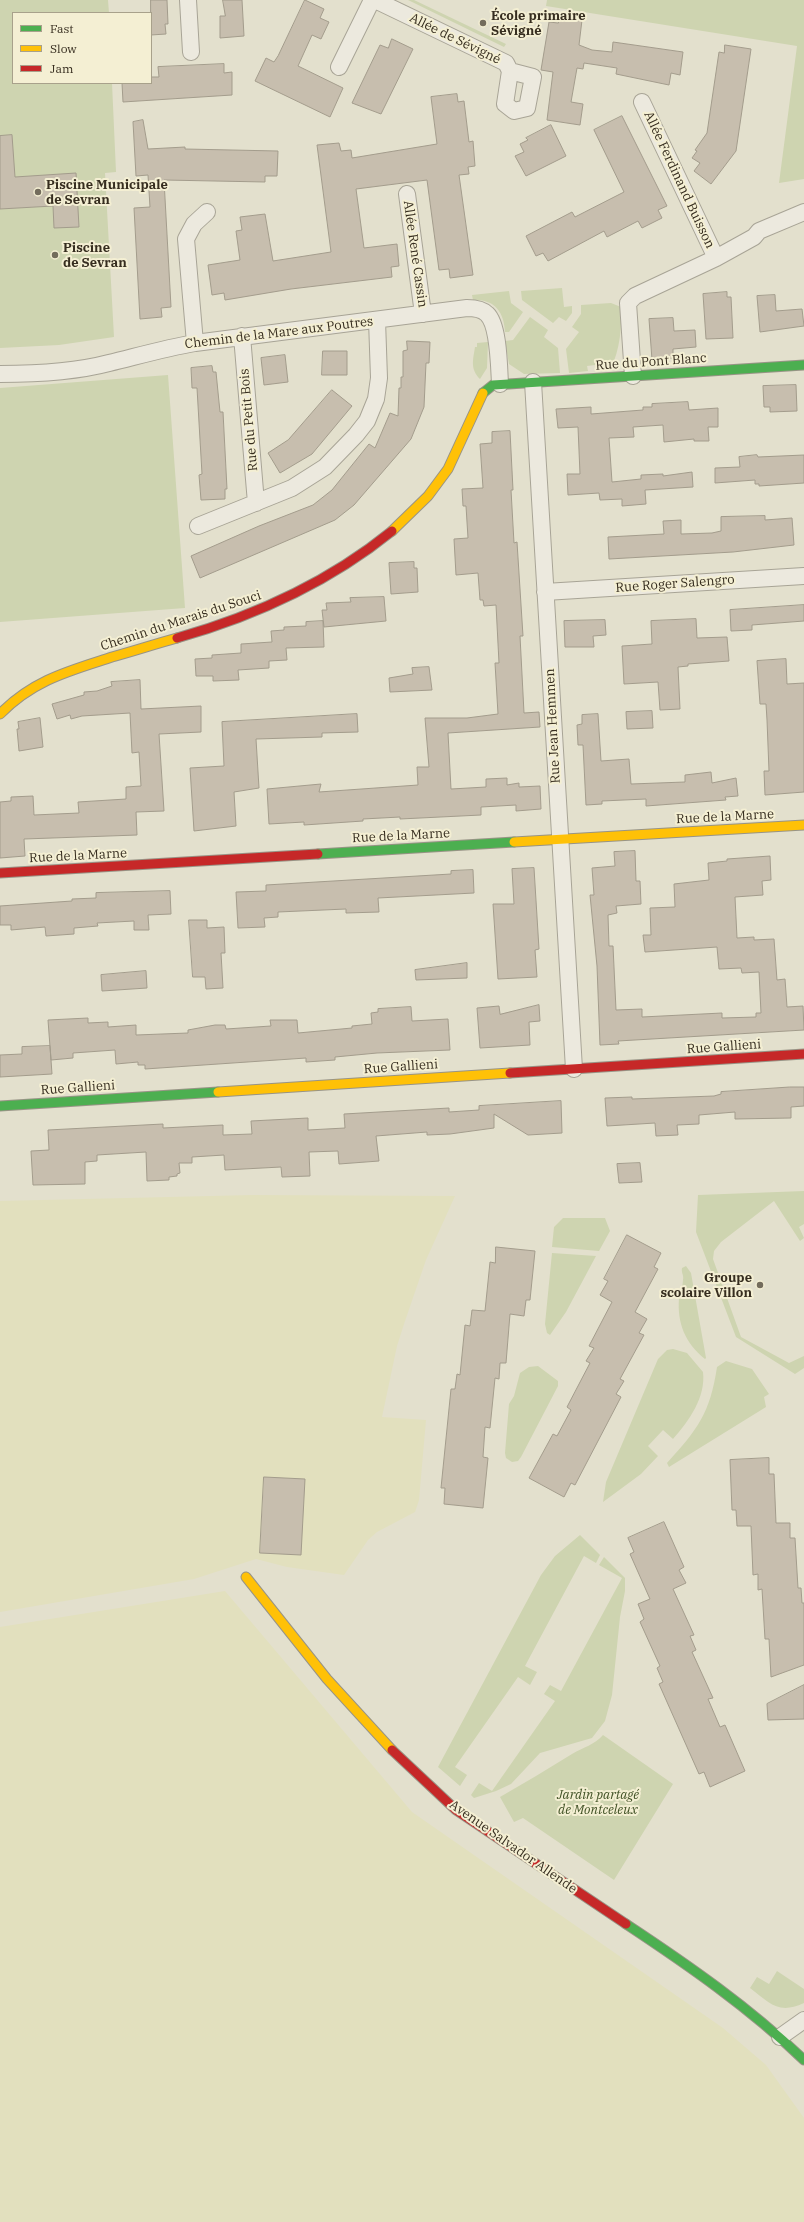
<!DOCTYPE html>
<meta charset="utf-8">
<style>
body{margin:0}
#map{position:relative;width:804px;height:2222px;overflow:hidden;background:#e3e0cd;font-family:"IBM Plex Serif",serif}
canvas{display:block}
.legend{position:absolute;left:12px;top:12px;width:140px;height:72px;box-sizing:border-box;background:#f4efd3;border:1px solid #a8a18b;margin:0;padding:5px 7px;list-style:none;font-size:12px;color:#362d1f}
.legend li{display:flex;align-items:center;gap:8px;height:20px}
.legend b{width:20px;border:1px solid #a8a18b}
</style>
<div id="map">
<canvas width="804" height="2222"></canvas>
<ul class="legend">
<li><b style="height:5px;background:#4caf50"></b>Fast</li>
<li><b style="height:5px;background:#ffc107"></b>Slow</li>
<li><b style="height:5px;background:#c62828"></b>Jam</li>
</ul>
</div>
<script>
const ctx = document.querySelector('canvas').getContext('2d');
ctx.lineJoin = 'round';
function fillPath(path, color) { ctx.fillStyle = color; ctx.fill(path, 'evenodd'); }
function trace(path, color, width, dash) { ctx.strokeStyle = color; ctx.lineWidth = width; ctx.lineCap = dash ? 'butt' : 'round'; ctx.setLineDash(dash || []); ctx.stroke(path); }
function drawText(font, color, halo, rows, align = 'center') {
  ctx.font = font + ' "IBM Plex Serif",serif'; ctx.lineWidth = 4; ctx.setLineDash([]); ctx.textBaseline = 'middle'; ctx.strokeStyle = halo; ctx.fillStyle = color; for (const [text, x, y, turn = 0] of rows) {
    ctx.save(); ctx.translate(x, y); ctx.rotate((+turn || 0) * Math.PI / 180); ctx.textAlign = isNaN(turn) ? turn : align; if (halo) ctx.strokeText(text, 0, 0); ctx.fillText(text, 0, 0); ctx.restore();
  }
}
const farmland = new Path2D(`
 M253,1195L455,1196L426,1260L405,1321L397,1346L382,1417L426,1420L419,1500L415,1512L377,1532L368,1540L344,1575L287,1567L256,1559L194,1579L0,1612V1201Z
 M225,1591L412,1812L723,2028L766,2065L804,2118V2222H0V1627Z`);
const green = new Path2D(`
 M0,0H108L109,13H13V83H112L116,172L105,173L114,337L59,345L0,348Z
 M408,0H414L506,44L504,47Z
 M547,0H804V179L779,183L797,46L546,6Z
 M562,288L564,307L572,306V313L566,321L559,317L553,323L522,300L521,291Z
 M509,291L511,303L523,312L509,332H505C504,311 494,299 473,300L472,295Z
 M611,303L621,307C622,326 620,350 611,368L605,370L603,364L587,366L588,371L569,373L566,349L579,332L572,327L581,314V305Z
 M530,317L548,330L544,337L558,348L560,373L524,374L509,364L505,341L513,340Z
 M488,342L487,368L480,379C470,369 473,360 475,347H477V343Z
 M168,375L185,608L0,622V388Z
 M804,1191V1224L799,1227L804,1238L800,1241L774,1201L721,1242L714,1251L713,1259L741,1337L789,1363L804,1356V1368L795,1374L736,1337L696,1232L698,1195Z
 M563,1218H605L610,1231L599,1251L552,1247L554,1227Z
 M552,1253L596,1256L566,1312L550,1335L547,1333L545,1324Z
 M686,1266L691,1273L706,1358L705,1359C685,1343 677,1323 679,1298C680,1292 683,1286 683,1280C684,1275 681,1273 682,1268Z
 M673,1349L687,1353L703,1372C706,1397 689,1421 673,1439L663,1430L648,1446L658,1456L641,1474L603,1502L606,1482L658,1359L667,1350Z
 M726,1361L752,1369L769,1394L764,1397L766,1407L669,1467L667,1463C698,1429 710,1413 717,1367Z
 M538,1366L558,1381V1386L521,1457L518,1461L512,1462L506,1458L505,1453L509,1404L514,1396L520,1373L529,1367Z
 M580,1535L600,1555L596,1563L584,1556L525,1666L537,1672L530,1685L518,1677L455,1767L467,1775L460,1786L438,1767L541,1575L555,1556Z
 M604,1557L625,1578V1591L620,1617L612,1695L605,1721L592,1738L540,1753L511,1784L496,1791L474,1798L471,1795L479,1783L492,1791L555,1701L544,1694L550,1685L561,1691L622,1578L599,1565Z
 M603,1735L673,1784L614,1880L523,1818L514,1822L500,1797C524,1783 548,1769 572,1754C584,1747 594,1745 603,1735Z
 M777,1971L804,1989V2003C778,2015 770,2003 750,1988L757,1977L769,1984Z`);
const building = new Path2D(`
 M151,0H167L168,24H165L166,34L151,35Z
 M223,0H242L244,36L220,38V16H225Z
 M305,0L324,9L320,18L329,22L321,39L312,35L298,66L343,88L330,117L255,81L266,58L274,62L278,56Z
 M560,16L582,20L579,45L592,50L612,52L613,42L683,52L680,75L671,73L669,85L616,74L617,68L584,63L583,69L577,68L571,102L583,104L580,125L547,120L553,72L541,70L549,22L558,23Z
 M392,39L413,49L381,114L352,103L380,45L388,48Z
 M725,45L751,49L736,151L711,184L694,171L700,163L692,158L697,151L695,150L707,133L719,52L724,53Z
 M224,64V73L232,72V95L123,102L122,83H151V77H159L158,67Z
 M457,94L458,102L464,101L469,142L473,141L475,166L468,167L469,174L459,175L473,275L450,278L449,269L439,270L427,180L356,189L364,248L397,244L399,266L391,267L392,277L291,289L225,300L224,293L212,295L208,265L240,260L236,231L242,230L240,217L265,214L273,261L331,252L317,145L339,143L341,151L351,150L352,158L437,144L431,97Z
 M622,116L667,206L658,210L662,218L642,228L638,221L607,237L604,231L548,261L543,253L536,256L526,236L572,212L575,217L624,192L594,130Z
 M143,120L148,149L185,147V149L278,151L277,176H265V182L164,180L171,307L161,308L162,317L140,319L134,208L150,207L148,175L136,176L133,122Z
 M551,125L566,156L526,176L515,156L524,152L520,144L528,140L526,138Z
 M12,135L15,177L76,173L79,227L54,228L53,206L0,209V136Z
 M727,292V297H731L733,338L706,339L703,294Z
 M775,295L776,311L802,309L804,326L760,332L757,296Z
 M673,318L674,331L695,330L696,347L673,349V358L652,360L649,319Z
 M407,341L430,342L429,363H426L424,407L411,439L354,505L335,520L200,578L191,556L259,526L313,505L332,490L369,444L375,448L390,413L398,416L399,388H401V377H403V351L407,350Z
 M323,351H347V375H322Z
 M285,355L288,382L264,385L261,358Z
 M212,366L213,372H216L220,412H223L227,489H225V499L201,500L199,475L202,474L197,388H192L191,368Z
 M796,385L797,411L770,412V407H764L763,386Z
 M332,390L352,406L312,454L280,473L268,453L288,440Z
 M688,402L689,410L718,408V427H708L709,441H694V439L664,442L663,425L633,427L634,437L609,438L612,482L641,479V475L663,474V476L692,472L693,487L645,490L646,504L622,506V499L600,500L599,493L568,495L567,474H580L578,427L558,428L556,409L591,407V414L643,410V407H652V404Z
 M510,431L513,490H511L514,543L517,542L523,636H520L524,713L539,712L540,727L448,733L451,789L486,787V779L507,778V785L519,783V787L540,786L541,809L516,811V805L481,807V815L400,819V817L363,819V821L304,825V822L269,824L267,789L321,784L319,792L418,785L417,767H429L425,718H467L498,714L495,663H499L496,605L484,606L483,600H480L478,573L456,575L454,539L468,538L466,506H463L462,489L483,488L480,444L492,443V432Z
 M757,455L758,457L804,455V483L759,486V484H755V480L715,483V468L740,467L739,457Z
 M765,516V520L792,518L794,545L733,552L609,559L608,537L664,534L663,521L681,520V534L712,533L721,531V517Z
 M414,562V568H417L418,592L391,594L389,563Z
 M384,597L386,621L324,627L322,610H327L326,603L351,602L350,598Z
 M804,605V621L752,625V630L731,631L730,610Z
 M696,619L697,638L727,637L729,661L688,664V666L678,667L680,709L660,710L658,682L624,684L622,646L652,644L651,621Z
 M605,620L606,635L593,636L594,647H565L564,621Z
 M323,621L324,647L286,648L287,660L269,661V668L238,670L239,680L213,681V676H196L195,659L212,658V655L241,653V644L272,642L271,631L284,630V627L306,626V622Z
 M786,659L787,684L804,683V792L765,795L764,771H769L767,720L766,704H760L757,661Z
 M429,667L432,690L390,692L389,678L413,674L412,668Z
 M140,680L141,709L201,706V732L159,734L164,811L136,812L137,835L24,839L25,856L0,858V802L11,801V797L33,796L34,815L79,813L78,802L126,799V787L141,786L139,752L132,753L130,713L82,716L71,719L70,715L57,719L52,704L84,695V692L97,691L112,686L111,682Z
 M652,711L653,728L627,729L626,712Z
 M357,714L358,732L322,733V737L256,739L259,788L234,792L236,826L194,831L190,768L224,766L222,722Z
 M598,714L601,761L629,759L631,784L685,782V775L711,772L712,783L736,778L738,796L725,797L726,800L646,806V799L602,801V804L586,805L583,745H578L577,725L582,724V715Z
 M40,718L43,747L19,751L17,729H19L18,722Z
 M635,851L636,881H640L641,904L616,906L617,913L608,915L609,946H613L616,1010L642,1009V1017L722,1013V1018L756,1017V1013H761L759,972L742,973L741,968L719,969L717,947L645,952L643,935H651L650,908L675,907L674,884L709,880L708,863L727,861V859L770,856L771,880L762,881L763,895L735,897L737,938L754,937V940L774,939L777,980L785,979L787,1007L803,1006L804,1030L618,1041L619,1044L600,1045L597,966L590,895H594L592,868L615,866L614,852Z
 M534,868L539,949L535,950L537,977L498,979L493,904H514L512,869Z
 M473,870L474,893L378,898L379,912L346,913V909L278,912V917L264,918L265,927L238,928L236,892L266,891V885L451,874V871Z
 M170,891L171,914L148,915L149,930H134V921L97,923L98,926L74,928V934L46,936L45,927L11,930V925H0V906L72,901V899L96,898V893Z
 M189,920H207V928L224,927L225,953H221L223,988L206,989L205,977H193Z
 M467,963V978L416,980L415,970Z
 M146,971L147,988L102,991L101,975Z
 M539,1005L540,1021L529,1022L530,1045L480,1048L477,1008L499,1006L500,1014Z
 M411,1007L412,1021L448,1019L450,1050L377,1053L335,1057V1060L306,1062V1058L145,1069V1065H138V1062L116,1064L115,1050L73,1053V1058L51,1060L48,1020L88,1018V1023L108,1022V1027L136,1025V1035L188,1033V1030L215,1025H225L226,1029L271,1026L270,1020H297L298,1033L352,1028V1026L372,1024L371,1013L378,1012V1009Z
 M50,1046L52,1074L0,1077V1055L22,1054V1047Z
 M790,1087H804V1106L791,1107V1118L735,1119V1112L699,1115V1124L677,1125L678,1135L656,1136L655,1123L607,1126L605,1098L632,1097V1099L714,1096L721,1094V1092Z
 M561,1101L562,1133L528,1135L494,1114V1128L450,1134L427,1135V1132L376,1136L379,1161L339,1164L338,1151L309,1152L310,1176L282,1177L281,1167L225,1170L224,1155L192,1157V1163H179L180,1173L177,1174V1176L169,1177V1180L147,1181L146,1152L97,1155V1161L85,1162V1184L33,1185L31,1151L49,1150L48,1130L163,1124V1128L223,1125V1135L252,1134L251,1121L308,1118V1130L345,1128L344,1114L449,1108V1112L479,1110V1106Z
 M640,1163L642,1182L619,1183L617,1164Z
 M627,1235L661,1253L654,1267L658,1269L635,1312L647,1319L639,1333L644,1335L620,1379L624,1381L616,1394L621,1397L575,1485L571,1483L564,1497L529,1478L553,1434L557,1436L571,1410L567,1407L590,1363L586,1361L594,1348L589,1346L612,1302L600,1295L608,1281L604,1279Z
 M496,1247L535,1251L530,1300H526L524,1316L510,1314L506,1363H500L499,1379L495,1378L490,1428L485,1427L483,1457L488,1458L483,1508L444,1504L445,1488H441L451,1389H455L457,1374L460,1375L465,1325L470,1326L472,1310L485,1311L490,1262L495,1263Z
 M769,1458V1474H774L776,1523H790V1538H795L798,1588H801L802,1603H804V1665L771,1677L769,1639H765L762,1589L758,1590V1574L753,1575L751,1526H737L736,1510H732L730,1460Z
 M264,1477L305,1479L301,1555L260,1553Z
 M664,1522L684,1567L679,1570L686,1583L673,1589L694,1635L690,1636L696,1650L692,1652L713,1698L708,1699L720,1727L725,1725L745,1771L710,1787L704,1772L699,1774L659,1684L663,1682L657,1668L660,1666L640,1622L644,1619L638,1604L650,1599L630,1554L634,1552L628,1538Z
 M804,1685V1719L768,1720L767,1704Z`);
const street = new Path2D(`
 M188,0L191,52
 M375,0L506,63L510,71
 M339,67L372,0
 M510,71L533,77L527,108L514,111L505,104Z
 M642,102L716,258
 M407,194L423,314
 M242,336L256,503
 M195,343L186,239L194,224L207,212
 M0,374C36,374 75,372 109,363C138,356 166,348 195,343L467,308C475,308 482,309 487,314C499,325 499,368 500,384
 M633,376L628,303L635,296L716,258L754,237L759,231L804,212
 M533,382L574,1069
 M198,526L292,488L325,467L356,435L367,421L376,399L379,378L377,320
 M545,592L804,576
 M780,2037L804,2020`);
const fast = new Path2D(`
 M483,393L493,385L804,365
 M318,854L514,842
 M0,1106L218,1092
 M626,1924C688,1965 750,2008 804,2060`);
const slow = new Path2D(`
 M392,531L428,496L448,469L483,393
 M0,714C33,680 69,671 112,657C134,651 155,644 177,638
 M514,842L804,825
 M218,1092L510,1073
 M246,1577L327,1679L392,1750`);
const jam = new Path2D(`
 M177,638C255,616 329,582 392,531
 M0,873L318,854
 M510,1073L804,1054
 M392,1750L456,1810L626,1924`);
const markers = [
 [483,23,4,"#736c5c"],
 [38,192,4,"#736c5c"],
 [55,255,4,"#736c5c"],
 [760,1285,4,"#736c5c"]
];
const poiNames = [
 ["École primaire",491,16],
 ["Sévigné",491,31],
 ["Piscine Municipale",46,185],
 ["de Sevran",46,200],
 ["Piscine",63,248],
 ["de Sevran",63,263],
 ["Groupe",752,1278,"right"],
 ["scolaire Villon",752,1293,"right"]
];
const streetNames = [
 ["Allée de Sévigné",455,39,26],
 ["Allée Ferdinand Buisson",679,180,65],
 ["Allée René Cassin",415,254,82],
 ["Chemin de la Mare aux Poutres",279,333,-7],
 ["Rue du Pont Blanc",651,362,-4],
 ["Rue du Petit Bois",249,420,-95],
 ["Rue Roger Salengro",675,584,-4],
 ["Chemin du Marais du Souci",181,621,-18],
 ["Rue Jean Hemmen",553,726,-93],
 ["Rue de la Marne",725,817,-3],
 ["Rue de la Marne",401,836,-3],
 ["Rue de la Marne",78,856,-3],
 ["Rue Gallieni",724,1047,-4],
 ["Rue Gallieni",401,1067,-4],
 ["Rue Gallieni",78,1088,-4],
 ["Avenue Salvador Allende",513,1847,35]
];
const parkNames = [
 ["Jardin partagé",598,1795],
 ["de Montceleux",598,1810]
];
fillPath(farmland, '#e2e0be');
fillPath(green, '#ced4b0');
fillPath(building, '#c7beae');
trace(building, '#a39c8c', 1);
trace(street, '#a8a496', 18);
trace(fast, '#989486', 11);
trace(slow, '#989486', 11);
trace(jam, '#989486', 11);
trace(street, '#ece9de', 16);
trace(fast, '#4caf50', 9);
trace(slow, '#ffc107', 9);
trace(jam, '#c62828', 9);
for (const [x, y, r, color] of markers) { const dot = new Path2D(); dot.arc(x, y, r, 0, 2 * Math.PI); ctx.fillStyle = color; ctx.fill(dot); trace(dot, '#f4efd3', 1.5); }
drawText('bold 13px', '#362d1f', '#f4efd3', poiNames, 'left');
drawText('13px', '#362d1f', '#f4efd3', streetNames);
drawText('italic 13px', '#415226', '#f4efd3', parkNames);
</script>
